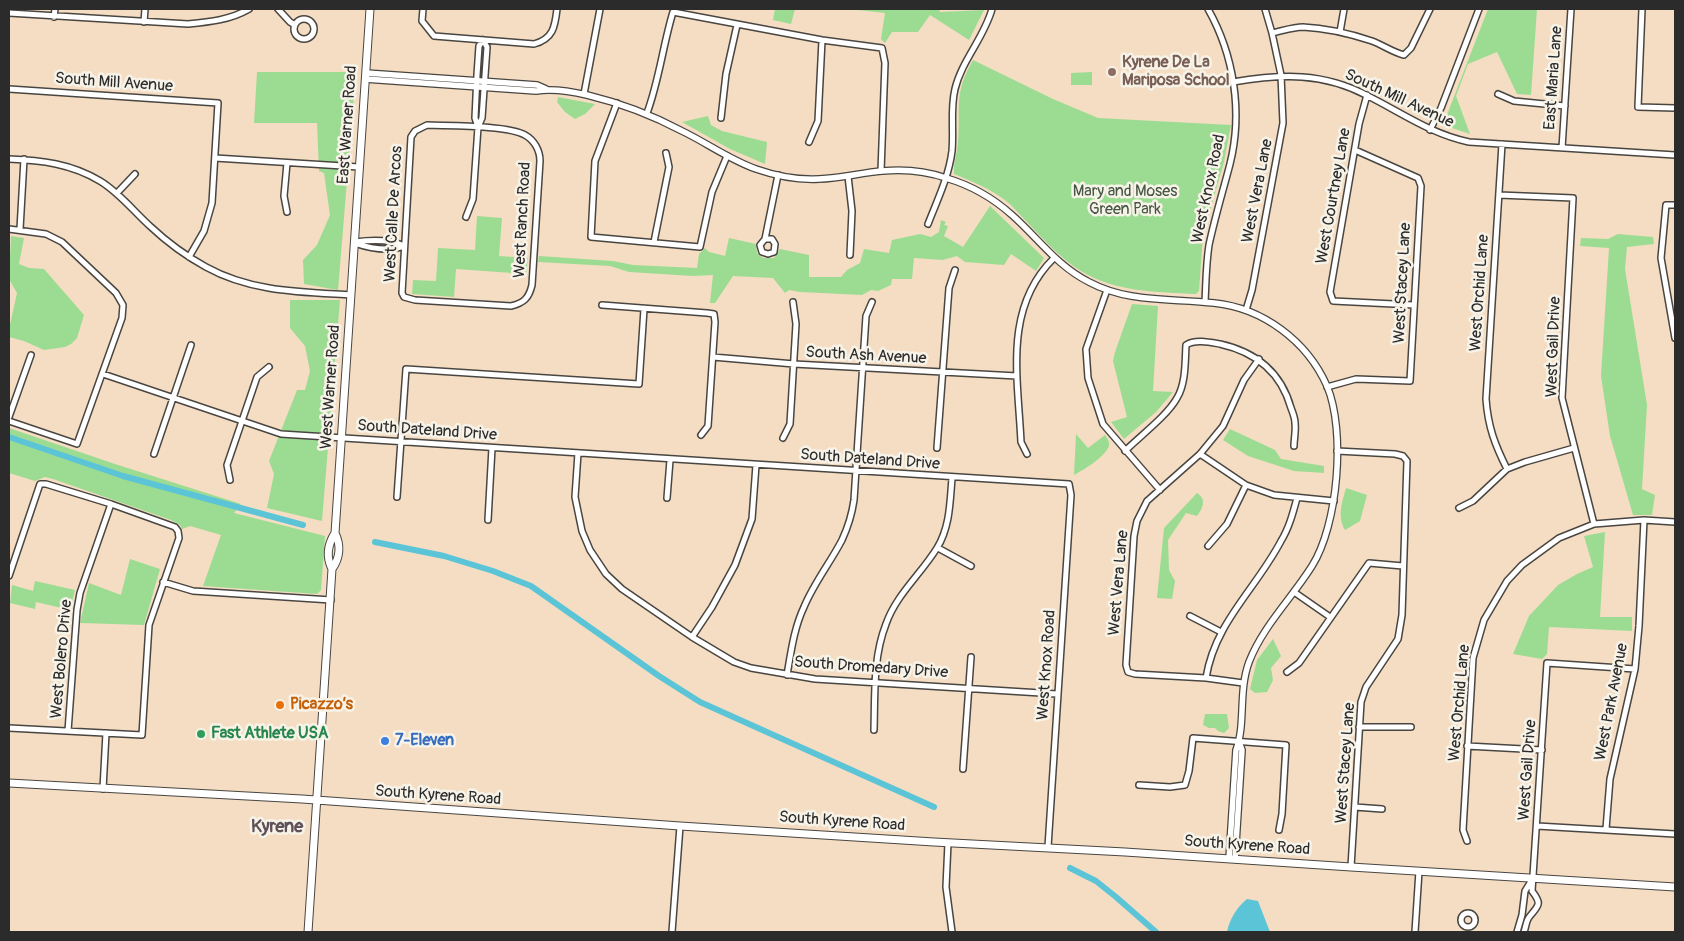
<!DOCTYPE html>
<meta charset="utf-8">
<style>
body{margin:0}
#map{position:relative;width:1684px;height:941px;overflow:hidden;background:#f4ddc2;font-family:Pangolin,sans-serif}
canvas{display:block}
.frame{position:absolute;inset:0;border:10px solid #2b2b2b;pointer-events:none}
</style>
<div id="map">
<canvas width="1684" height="941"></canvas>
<div class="frame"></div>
</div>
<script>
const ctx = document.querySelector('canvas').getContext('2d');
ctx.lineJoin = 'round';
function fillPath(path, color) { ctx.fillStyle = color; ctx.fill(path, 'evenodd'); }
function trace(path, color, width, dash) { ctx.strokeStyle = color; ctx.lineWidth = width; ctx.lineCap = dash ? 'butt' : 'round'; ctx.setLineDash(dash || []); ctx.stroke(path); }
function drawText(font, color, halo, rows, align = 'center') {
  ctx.font = font + ' Pangolin,sans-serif'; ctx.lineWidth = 5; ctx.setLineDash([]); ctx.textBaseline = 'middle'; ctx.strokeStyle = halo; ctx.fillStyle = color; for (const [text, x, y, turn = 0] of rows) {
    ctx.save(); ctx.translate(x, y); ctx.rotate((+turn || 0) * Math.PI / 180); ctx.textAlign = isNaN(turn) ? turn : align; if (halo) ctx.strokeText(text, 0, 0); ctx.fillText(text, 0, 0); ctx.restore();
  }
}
const green = new Path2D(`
 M775,9H795L791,24L773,20Z
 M849,9H939L940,12L984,10L969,40L930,15L918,32H892L885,43L881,39L885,13Z
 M1488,9H1537L1531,95L1517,94L1497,52L1468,64L1456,96L1470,134L1443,125Z
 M973,60L1053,99L1098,118L1231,125L1224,162L1203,235L1199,291L1196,294C1157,292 1115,292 1081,271C1060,258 1044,240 1027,222C1020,215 1013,206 1005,200C990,189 972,181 954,174C953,164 957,154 958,143C961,108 953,94 973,60Z
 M257,72H356L338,290L304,284L303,260L317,245L330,215L324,173L319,171L317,123H254Z
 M1092,72V85H1071V73Z
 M558,97L595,104L585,114L575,119L565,112L557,102Z
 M708,116L711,125L722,131L767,142L765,164L730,149L682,122Z
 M990,206L1044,258L1036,271L1011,254L1004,265L965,262L957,256L943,260L914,258L912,279H892L891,285L878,291L871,290L862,295L800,292L789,290L785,293L773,278L733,276L715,303H710L713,275L693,276L629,272L610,266L538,262L539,256L613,261L633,265L697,268L699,254L705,248L709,252L725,256L729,238L756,244L757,253L763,258H774L780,249L809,255V277H841L847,270L860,263L864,249L889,253L892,240L920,234L931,237L939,232L941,220L946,222L944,225L948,226L944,236L963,247Z
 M477,216L502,218L499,256L528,258L526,274L456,269L454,297L412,294L413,280L436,281L438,248L475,250Z
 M1618,234L1653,237L1654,244L1627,247L1625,269L1647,405L1642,489L1655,495L1652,515H1633L1610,436L1601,376L1609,248L1580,246L1581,238L1608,239Z
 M11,236L24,238L19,264L29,268L44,269L84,315L77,338L71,344L65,347L44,350L24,341L9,337V329L17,293L9,279Z
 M290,300H340L322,521L267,508L274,474L269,461L297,390H305L310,371L305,346L290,328Z
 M1132,304L1158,306L1153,391L1173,392L1156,412L1124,439L1111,422L1127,417L1113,361L1115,352Z
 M9,428L115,464L241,504L234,513L325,536L321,590L317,594L203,586L221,535L190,526L182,529L180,525L171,520L53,479L45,477L35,481L9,473Z
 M1230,429L1275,450L1281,459L1324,466V473L1294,471L1248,456L1223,440Z
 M1076,434L1088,448L1105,435C1107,438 1110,442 1109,446C1104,458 1085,469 1074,475Z
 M1346,488L1367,495L1360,521L1345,530C1337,516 1342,503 1346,488Z
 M1197,493C1207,499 1203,508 1197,516L1186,513L1168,540L1169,570L1175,581L1172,599L1157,598L1164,528Z
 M1605,532L1600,617H1632V631L1549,627L1547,654L1542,659L1513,654L1529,616L1558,585L1577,574L1593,567L1584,536Z
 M130,559L160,569L144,625L80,623L89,583L121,595Z
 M35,581L75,590L70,610L36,602L35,609L10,603L12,585L33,591Z
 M1273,639L1281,656L1271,668L1273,680L1267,692L1255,693L1250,689L1257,660Z
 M1205,714H1227L1229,728L1224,733L1218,731L1215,728H1209L1203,725Z`);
const water = new Path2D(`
 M1247,899L1258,901L1270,932H1227C1229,920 1237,907 1247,899Z`);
const canal = new Path2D(`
 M9,437L123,476L303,525
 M375,542L444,556L493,571L531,586L659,676L700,702L934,807
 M1070,868L1096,881L1116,897L1156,932`);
const minor = new Path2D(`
 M278,9L290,22L295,25
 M423,9L422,21L434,36L534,44C553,39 555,27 557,9
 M1642,9L1638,107L1675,108
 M9,13L188,24C209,22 230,20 249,9
 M54,17L55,9
 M294 29a10 10 0 1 1 20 0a10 10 0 1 1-20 0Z
 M144,22L145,9
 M1340,32L1344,9
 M1272,33C1282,31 1293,27 1303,27C1325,28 1351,34 1372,41C1383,45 1392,52 1404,55L1411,48L1430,9
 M1233,82C1282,74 1323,72 1368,96C1402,113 1431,134 1469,142L1675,155
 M9,89L218,103L212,203L204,231L189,257
 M584,94L600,9
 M1498,94L1514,101L1565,106
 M1367,95L1359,124L1330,292L1333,301L1414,305
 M617,103L595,161L591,237L700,247L712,192L727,156
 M647,113C659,81 663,45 673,12L822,40L882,48L885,63L881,171
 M721,118L726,74L737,25
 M427,125C448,126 508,125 525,135C534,140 540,150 540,161L532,285C529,298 524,303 511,306L415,300L404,297L402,293L411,137L415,131Z
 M478,127L475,118L477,75L479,46L483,40
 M1430,130L1441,108L1479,9
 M809,142L818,121L822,40
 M1502,144L1486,399C1488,427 1495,445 1507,469
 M1562,148L1571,9
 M215,158L359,167
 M9,159C41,160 72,164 100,181C120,193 134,212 151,227C168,243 186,256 206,267C251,292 301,292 351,295
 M287,163L284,196L287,212
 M848,176L852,211L850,255
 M117,193L135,174
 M1499,195L1573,198L1562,398L1594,524
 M1675,205H1666L1661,258L1675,338
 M466,217L473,199L478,127L482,118L487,47L483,40
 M928,224C937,201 949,176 952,151C954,130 950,109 955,89C962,60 984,38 992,9
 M9,229L46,234L62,242L116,293L123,305L122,318L77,444L9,421
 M20,229L24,159
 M765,239H772L775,244L774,252L768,254L762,252L760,245L765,239L778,175
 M355,242C370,240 390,239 404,246
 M654,242L669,167L666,153
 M354,243C369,248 389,252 404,246
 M1107,290L1086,349L1088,378L1103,424L1160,490
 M1205,302C1206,283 1206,264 1209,245C1215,217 1223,191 1230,164C1243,112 1234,55 1208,9
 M602,305L707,313L714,314L715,322L708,426L701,435
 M1246,310L1252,290L1283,123L1281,75L1272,33L1265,9
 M713,357L794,364L1017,376
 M103,374L281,434L1069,484L1071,495L1048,847
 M1327,387L1356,379L1410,381L1421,186L1418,178L1355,150
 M9,417L31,355
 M783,438L790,424L796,324L793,302
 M937,448L949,288L955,270
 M1125,451C1140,436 1167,416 1177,398C1186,383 1185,362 1186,345C1195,339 1209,342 1220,344C1256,352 1281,372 1291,408C1293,413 1295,418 1295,423C1296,431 1294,439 1294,446
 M1337,451L1395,454L1403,456L1407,461L1402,615L1398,639L1366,687L1361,702L1351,867
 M578,453L575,497L582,531L590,550L606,574L622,589L692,637L734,662L751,668L815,679L1057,694
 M154,454L191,345
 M1027,454L1021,442C1018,377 1003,308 1054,258
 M1200,454L1246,485L1274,495L1334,501
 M230,480L227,465L257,377L269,367
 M397,497L406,369L639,384L644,309
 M667,498L670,460
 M1459,508L1473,501L1507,469L1525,462L1574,448
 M488,520L492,448
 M1208,546L1227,524L1246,485
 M938,548L971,566
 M9,576L40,484H46L111,504L175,527L178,531L179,538L149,625L142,735L9,728
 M163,582L193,591L331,600
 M1294,592L1330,617
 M1190,616L1221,632
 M692,637L712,607L735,565L752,519L756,465
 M1287,672L1299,663L1369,563L1403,566
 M787,675C791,652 794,628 804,607C814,583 830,563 842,540C848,527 852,514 854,500L866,316L872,302
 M1206,678C1215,622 1256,589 1281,541C1289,528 1293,513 1297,498
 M1243,683L1206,678L1135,674L1128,672L1126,665L1134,536L1137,521L1147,501L1200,454L1223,426L1244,380L1259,359
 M1359,727H1411
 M874,730C875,694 873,657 886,624C896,595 921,574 937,548C950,527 950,502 952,478
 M68,731L77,610L80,593L111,504
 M1467,746L1542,750
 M963,769L971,657
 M1139,785L1170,787L1185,785L1189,771L1193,738L1286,745L1282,814L1279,830
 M103,789L106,733
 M1355,807L1382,809
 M1537,826L1675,834
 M1606,829L1610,779L1635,669L1639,626L1644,520
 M1467,841L1463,830L1473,658L1484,620L1507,581L1522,565L1559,538L1594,524L1644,520L1675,522
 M948,843L946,887L952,932
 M1461 920a7 7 0 1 1 14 0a7 7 0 1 1-14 0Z
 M672,932L680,826
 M1415,932L1419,871
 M1517,932L1522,915L1525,891L1533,878
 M1524,932C1526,927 1526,920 1530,916C1539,905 1542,904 1532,891L1547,663L1635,669`);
const tertiary = new Path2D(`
 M366,73L537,85L546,89
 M365,79L536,91C553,88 570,91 587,95C620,103 652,115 682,131C707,143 730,160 756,169C776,176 798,180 819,179C840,178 861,173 882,171C903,169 926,171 946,178C970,185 993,198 1012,215C1038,238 1057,266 1089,282C1128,303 1171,298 1214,303C1263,308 1307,341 1327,386C1346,431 1338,525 1312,566C1292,598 1263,626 1249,662C1238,692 1246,724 1236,750L1229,859
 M1235,859L1242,750L1239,742`);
const secondary = new Path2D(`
 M332,569C326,557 328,544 335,533L370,9
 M9,783L302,799L680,826L934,842L1125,852L1351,867L1675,887
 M308,932L332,569C340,558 341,545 335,533`);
const markers = [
 [1112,72,5,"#8d6e63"],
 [280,705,5,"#e8710a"],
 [201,734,5,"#2e9e5b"],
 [385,741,5,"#3f7fe0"]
];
const educationNames = [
 ["Kyrene De La",1122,63],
 ["Mariposa School",1122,81]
];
const streetNames = [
 ["East Maria Lane",1554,78,-86],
 ["South Mill Avenue",114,83,4],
 ["South Mill Avenue",1399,99,25],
 ["East Warner Road",348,125,-86],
 ["West Knox Road",1209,189,-78],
 ["West Vera Lane",1258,191,-79],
 ["West Courtney Lane",1334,196,-80],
 ["West Calle De Arcos",394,214,-87],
 ["West Ranch Road",523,220,-87],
 ["West Stacey Lane",1403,283,-87],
 ["West Orchid Lane",1480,293,-86],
 ["West Gail Drive",1554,347,-88],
 ["South Ash Avenue",866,356,3],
 ["West Warner Road",331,387,-86],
 ["South Dateland Drive",427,431,4],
 ["South Dateland Drive",870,460,4],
 ["West Vera Lane",1119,583,-85],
 ["West Bolero Drive",62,659,-85],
 ["West Knox Road",1047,665,-86],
 ["South Dromedary Drive",871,668,4],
 ["West Park Avenue",1612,702,-79],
 ["West Orchid Lane",1460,703,-85],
 ["West Stacey Lane",1346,763,-86],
 ["West Gail Drive",1528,770,-86],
 ["South Kyrene Road",438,796,4],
 ["South Kyrene Road",842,822,4],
 ["South Kyrene Road",1247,846,4]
];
const parkNames = [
 ["Mary and Moses",1125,192],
 ["Green Park",1125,210]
];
const foodNames = [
 ["Picazzo’s",290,705]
];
const leisureNames = [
 ["Fast Athlete USA",211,734]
];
const shopNames = [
 ["7-Eleven",395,741]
];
const neighbourhoodNames = [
 ["Kyrene",277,827]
];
fillPath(green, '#9cdc92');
fillPath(water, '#5bc5d7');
trace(canal, '#5bc5d7', 6);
trace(minor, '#494642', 8);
trace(tertiary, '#494642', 8);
trace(secondary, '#494642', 9);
trace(minor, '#fff', 5);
trace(tertiary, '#fff', 5.5);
trace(secondary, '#fff', 7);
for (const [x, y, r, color] of markers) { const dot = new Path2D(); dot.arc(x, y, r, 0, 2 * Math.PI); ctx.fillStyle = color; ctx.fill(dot); trace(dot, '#f7f3e8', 2); }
drawText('bold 16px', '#785e54', '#f7f3e8', educationNames, 'left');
drawText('16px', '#2b2b2b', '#f7f3e8', streetNames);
drawText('16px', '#475745', '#f7f3e8', parkNames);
drawText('bold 16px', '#c56008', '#f7f3e8', foodNames, 'left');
drawText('bold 16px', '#27864d', '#f7f3e8', leisureNames, 'left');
drawText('bold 16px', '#366cbe', '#f7f3e8', shopNames, 'left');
drawText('bold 18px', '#605059', '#f7f3e8', neighbourhoodNames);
</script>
